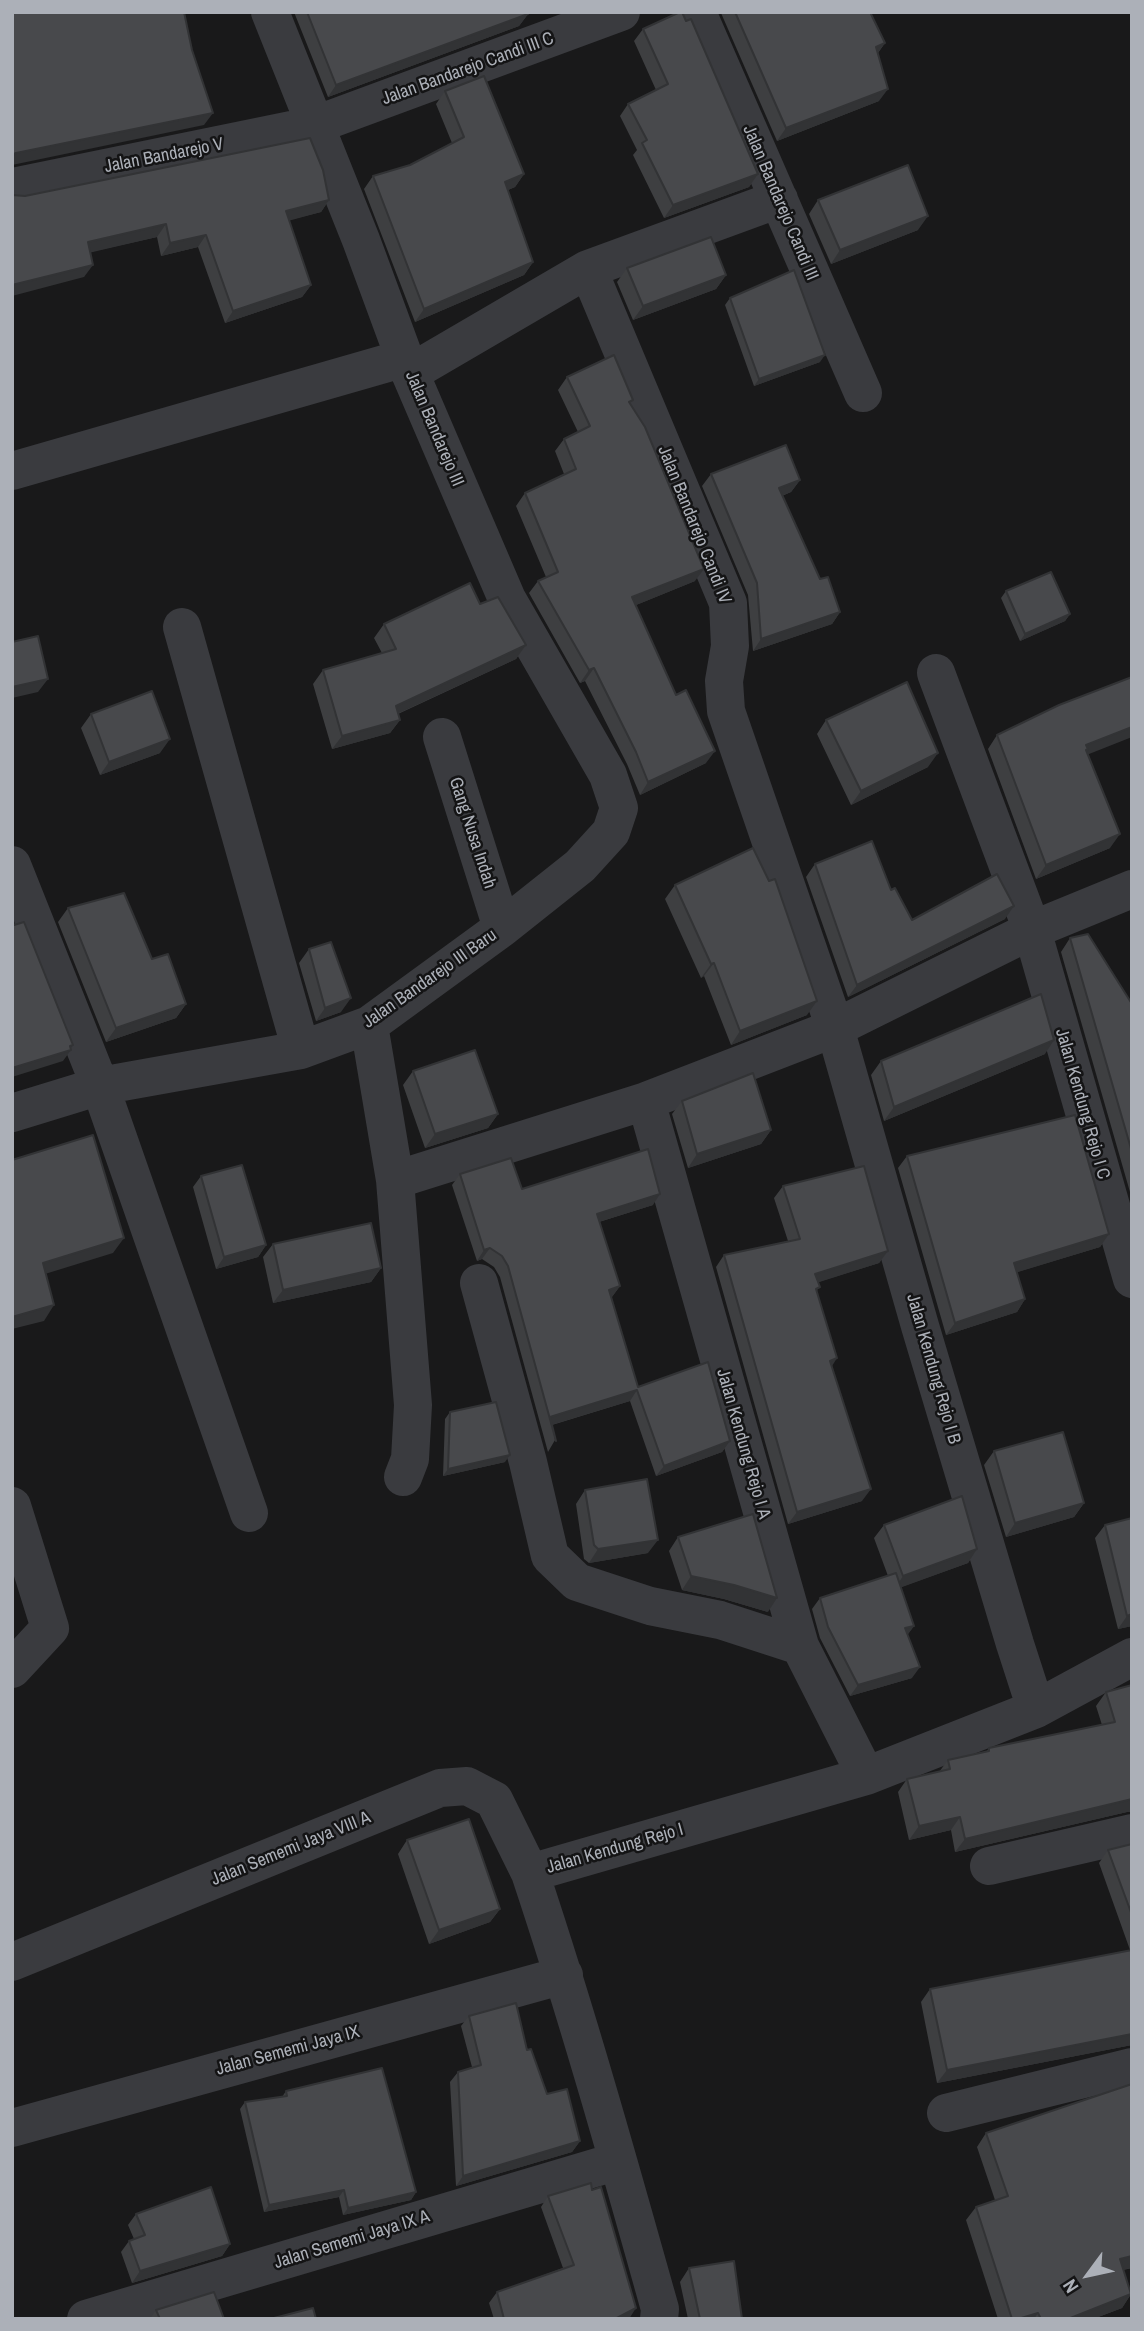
<!DOCTYPE html>
<style>
body{margin:0}
#map{position:relative;width:1144px;height:2331px;overflow:hidden;background:#19191a;font-family:"Archivo Narrow",sans-serif}
canvas{display:block}
.frame{position:absolute;inset:0;border:14px solid #acb0b8;pointer-events:none}
.north{position:absolute;left:1053px;top:2240px;width:70px;height:70px;-webkit-text-stroke:5px #141415;paint-order:stroke;rotate:237deg;font-size:19px;font-weight:700;line-height:28px;text-align:center;color:#acb0b8}
.north::after{content:'';display:block;margin:auto;width:24px;height:32px;background:#acb0b8;clip-path:polygon(50% 0,100% 100%,50% 72%,0 100%)}
</style>
<div id="map">
<canvas width="1144" height="2331"></canvas>
<div class="frame"></div>
<div class="north">N</div>
</div>
<script>
const ctx = document.querySelector('canvas').getContext('2d');
ctx.lineJoin = 'round';
function trace(path, color, width, dash) { ctx.strokeStyle = color; ctx.lineWidth = width; ctx.lineCap = dash ? 'butt' : 'round'; ctx.setLineDash(dash || []); ctx.stroke(path); }
function fillPath(path, color) { ctx.fillStyle = color; ctx.fill(path, 'evenodd'); }
function drawText(font, color, halo, rows, align = 'center') {
  ctx.font = font + ' "Archivo Narrow",sans-serif'; ctx.lineWidth = 5; ctx.setLineDash([]); ctx.textBaseline = 'middle'; ctx.strokeStyle = halo; ctx.fillStyle = color; for (const [text, x, y, turn = 0] of rows) {
    ctx.save(); ctx.translate(x, y); ctx.rotate((+turn || 0) * Math.PI / 180); ctx.textAlign = isNaN(turn) ? turn : align; if (halo) ctx.strokeText(text, 0, 0); ctx.fillText(text, 0, 0); ctx.restore();
  }
}
const minor = new Path2D(`
 M697,12L863,393
 M12,187L315,125L621,12
 M588,269L728,603L730,646L724,681L726,711L835,1028L920,1326L1015,1644L1036,1709
 M410,373L588,269L779,199
 M12,471L405,358
 M182,627L301,1050
 M936,673L1032,930L1132,1279
 M442,737L502,928
 M12,865L100,1086L249,1513
 M369,1025L395,1180L413,1405L410,1459L403,1477
 M646,1101L800,1646L866,1776
 M12,1113L100,1086L301,1050L369,1025L502,928L580,866L611,832L619,808L608,775L507,599L410,373L361,240L270,12
 M395,1180L646,1101L835,1028L1032,930L1132,889
 M479,1283L528,1462L550,1556L577,1582L650,1606L720,1620L800,1646
 M12,1506L50,1628L12,1669
 M989,1866L1132,1833
 M12,1962L440,1788L467,1786L494,1800L530,1873
 M946,2113L1132,2067
 M12,2128L564,1975
 M86,2319L618,2161
 M659,2319L660,2309C619,2163 578,2017 530,1873L866,1776L1036,1709L1132,1657`);
const wall = new Path2D(`
 M294,12H527L528,14L519,26L328,97Z
 M870,12L885,43L878,53L879,101L777,141L721,13Z
 M643,29L758,174L749,187L664,218L633,155L637,150L620,116L628,104L656,90L634,41Z
 M445,91L524,174L515,187L508,190L533,262L524,275L415,322L364,189L373,176L410,165L452,143L436,104Z
 M25,196L329,200L321,212L289,220L311,285L302,297L225,323L198,247L161,256L157,237L90,252L84,277Z
 M818,200L918,230L831,264L809,214Z
 M627,268L726,275L716,289L633,320L617,282Z
 M730,298L820,362L754,386L725,305Z
 M567,377L630,404L695,581L636,605L706,763L640,795L627,764L585,681L580,683L529,593L538,581L546,577L516,506L525,493L564,474L555,451L564,439L578,432L558,390Z
 M711,474L800,480L791,492L782,496L820,579L840,612L832,624L753,651L748,595L702,486Z
 M1006,591L1070,614L1065,621L1020,641L1001,598Z
 M480,604L526,645L516,659L398,714L400,720L390,733L332,749L313,684L323,670L382,653L374,638L384,624Z
 M91,714L160,753L100,775L81,728Z
 M826,720L928,767L851,805L817,734Z
 M997,735L1110,848L1036,879L988,749Z
 M815,864L891,890L912,920L1005,919L848,997L806,877Z
 M675,885L807,1015L731,1045L704,976L701,978L665,899Z
 M68,908L152,959L186,1004L176,1018L106,1042L58,922Z
 M1070,938L1132,1004V1199L1061,952Z
 M309,949L341,1012L316,1021L299,963Z
 M1045,1054L884,1121L871,1075L881,1061Z
 M413,1071L498,1114L488,1128L425,1148L403,1085Z
 M682,1101L771,1130L761,1144L688,1168L672,1114Z
 M907,1156L1109,1234L1100,1247L1017,1272L1025,1299L1017,1312L946,1335L898,1168Z
 M460,1174L522,1189L653,1205L599,1222L620,1286L611,1298L638,1387L730,1441L722,1452L656,1476L630,1401L552,1425L555,1440L548,1452L500,1277L494,1267L482,1259L477,1261L452,1185Z
 M201,1176L266,1245L258,1257L216,1269L193,1187Z
 M783,1186L888,1251L879,1263L818,1282L817,1293L831,1367L862,1501L788,1524L716,1267L724,1255L788,1241L774,1198Z
 M273,1244L381,1268L371,1282L273,1303L263,1257Z
 M450,1412L505,1462L443,1476L445,1419Z
 M994,1451L1084,1503L1074,1517L1006,1537L984,1465Z
 M585,1490L648,1553L589,1563L584,1559L576,1504Z
 M1132,1518V1626L1118,1629L1095,1538L1105,1525Z
 M884,1525L977,1549L968,1563L901,1587L914,1626L907,1635L912,1678L850,1696L820,1638L812,1609L820,1598L888,1576L874,1538Z
 M678,1537L768,1612L724,1599L682,1590L669,1551Z
 M1132,1681V1812H1127L955,1852L951,1830L909,1840L898,1792L907,1779L939,1772L948,1760L986,1752L989,1748L1102,1725L1096,1706L1106,1692L1132,1685Z
 M407,1840L500,1909L490,1922L429,1944L398,1854Z
 M1132,1844V2045L937,2083L921,2002L930,1989L1130,1950L1099,1863L1108,1850Z
 M469,2016L527,2050L547,2094L580,2141L572,2152L456,2186L450,2082L458,2072L472,2067L461,2026Z
 M1132,2084V2268L1123,2270L1131,2294L1122,2308L1093,2319H998L966,2220L976,2207L995,2200L977,2147L986,2133Z
 M286,2091L416,2192L411,2200L343,2215L339,2197L264,2212L240,2109L245,2102L282,2097Z
 M548,2196L629,2319H494L489,2303L497,2292L563,2268L541,2207Z
 M136,2214L230,2244L222,2256L132,2283L121,2252L129,2241L134,2239L128,2225Z
 M689,2268L742,2319H688L680,2282Z
 M156,2310L224,2319H150Z`);
const shadedWall = new Path2D(`
 M528,14L519,26L328,97L336,85Z
 M885,43L876,55V47Z
 M888,89L879,101L777,141L786,128Z
 M213,113L204,125L12,165V155L16,153Z
 M524,174L515,187L496,195L505,182Z
 M758,174L749,187L664,218L673,205Z
 M329,200L321,212L277,224L286,211Z
 M928,216L918,230L831,264L840,250Z
 M166,224L157,237L80,255L88,242Z
 M206,235L198,247L161,256L170,243Z
 M533,262L524,275L415,322L424,309Z
 M93,265L84,277L12,296V285Z
 M726,275L716,289L633,320L643,306Z
 M311,285L302,297L225,323L233,311Z
 M825,355L820,362L754,386L759,379Z
 M800,480L791,492L771,500L779,488Z
 M704,569L695,581L624,610L632,597Z
 M840,612L832,624L753,651L761,639Z
 M1070,614L1065,621L1020,641L1025,634Z
 M526,645L516,659L386,719L396,706Z
 M594,668L585,681L580,683L589,670Z
 M48,679L38,692L12,698V687Z
 M400,720L390,733L332,749L342,736Z
 M1132,727V737L1084,756L1086,745Z
 M170,739L160,753L100,775L109,762Z
 M715,751L706,763L640,795L648,782Z
 M938,753L928,767L851,805L861,791Z
 M1120,834L1110,848L1036,879L1046,865Z
 M1014,906L1005,919L848,997L857,985Z
 M714,963L704,976L701,978L711,964Z
 M351,998L341,1012L316,1021L325,1008Z
 M817,1001L807,1015L731,1045L740,1031Z
 M186,1004L176,1018L106,1042L116,1028Z
 M1054,1040L1045,1054L884,1121L894,1107Z
 M73,1045L69,1050H71L63,1061L12,1077V1068Z
 M498,1114L488,1128L425,1148L435,1134Z
 M771,1130L761,1144L688,1168L697,1154Z
 M660,1194L653,1205L589,1225L597,1214Z
 M1109,1234L1100,1247L1005,1276L1014,1263Z
 M124,1238L113,1253L32,1278L43,1263Z
 M266,1245L258,1257L216,1269L224,1257Z
 M490,1248L482,1259L477,1261L484,1250Z
 M888,1251L879,1263L807,1286L815,1274Z
 M381,1268L371,1282L273,1303L283,1290Z
 M620,1286L612,1297L601,1301L609,1290Z
 M1025,1299L1017,1312L946,1335L955,1323Z
 M54,1305L44,1321L12,1329V1317Z
 M837,1358L829,1371L830,1361Z
 M637,1390L630,1401L551,1425L550,1417Z
 M730,1441L722,1452L656,1476L664,1466Z
 M510,1455L505,1462L443,1476L448,1469Z
 M871,1489L862,1501L788,1524L797,1512Z
 M1084,1503L1074,1517L1006,1537L1015,1523Z
 M658,1540L648,1553L589,1563L598,1549Z
 M977,1549L968,1563L894,1590L903,1576Z
 M691,1576L734,1585L777,1598L768,1612L724,1599L682,1590Z
 M1132,1614V1626L1118,1629L1127,1616Z
 M914,1626L906,1637L905,1628Z
 M920,1667L912,1678L850,1696L858,1685Z
 M1132,1799V1812H1127L955,1852L965,1839Z
 M960,1817L951,1830L909,1840L919,1826Z
 M500,1909L490,1922L429,1944L439,1930Z
 M1132,2034V2045L937,2083L947,2070Z
 M580,2141L572,2152L456,2186L463,2176Z
 M344,2190L339,2197L264,2212L269,2205Z
 M416,2192L411,2200L343,2215L348,2208Z
 M230,2244L222,2256L132,2283L140,2271Z
 M1132,2256V2268L1110,2272L1120,2259Z
 M1131,2294L1122,2308L1093,2319H1068Z
 M636,2308L629,2319H615Z
 M1038,2313L1034,2319H1018Z`);
const building = new Path2D(`
 M12,12H184L192,50L213,113L16,153L12,155Z
 M307,12H527L528,14L336,85Z
 M680,12H682L686,21L691,19L758,174L673,205L642,143L647,140L628,104L668,84L643,29Z
 M735,12H870L885,43L876,47L888,89L786,128Z
 M484,76L524,174L505,182L533,262L424,309L373,176L410,165L464,137L445,91Z
 M310,138L323,170L329,200L286,211L311,285L233,311L206,235L170,243L166,224L88,242L93,265L12,285V195L25,196Z
 M908,165L928,216L840,250L818,200Z
 M711,237L726,275L643,306L627,268Z
 M794,270L825,355L759,379L730,298Z
 M614,355L633,400L629,402L645,427L704,569L632,597L676,695L686,690L715,751L648,782L636,752L594,668L589,670L538,581L558,572L525,493L576,469L564,439L590,426L567,377Z
 M786,445L800,480L779,488L820,579L828,577L840,612L761,639L757,583L711,474Z
 M1051,572L1070,614L1025,634L1006,591Z
 M470,583L480,604L498,597L526,645L396,706L400,720L342,736L323,670L396,649L384,624Z
 M38,636L48,679L12,687V642Z
 M1132,677V727L1086,745L1088,749L1086,750L1120,834L1046,865L997,735L1059,705Z
 M907,682L938,753L861,791L826,720Z
 M152,691L170,739L109,762L91,714Z
 M872,841L891,890L895,888L912,920L997,874L1014,906L857,985L815,864Z
 M753,848L769,881L775,879L817,1001L740,1031L714,963L711,964L675,885Z
 M124,893L152,959L168,954L186,1004L116,1028L68,908Z
 M12,916L14,925L24,922L73,1045L70,1046L71,1050L12,1068Z
 M1088,934L1132,1004V1152L1070,938Z
 M331,942L351,998L325,1008L309,949Z
 M1041,994L1054,1040L894,1107L881,1061Z
 M475,1050L498,1114L435,1134L413,1071Z
 M753,1073L771,1130L697,1154L682,1101Z
 M1075,1115L1109,1234L1014,1263L1025,1299L955,1323L907,1156Z
 M93,1135L124,1238L43,1263L54,1305L12,1317V1160Z
 M648,1149L660,1194L597,1214L620,1286L609,1290L638,1387L708,1362L730,1441L664,1466L637,1390L550,1417L556,1441L508,1266L502,1256L490,1248L484,1250L460,1174L511,1158L522,1189Z
 M242,1165L266,1245L224,1257L201,1176Z
 M864,1166L888,1251L815,1274L820,1287L816,1289L837,1358L830,1361L871,1489L797,1512L724,1255L800,1239L783,1186Z
 M371,1223L381,1268L283,1290L273,1244Z
 M496,1402L510,1455L448,1469L450,1412Z
 M1063,1432L1084,1503L1015,1523L994,1451Z
 M647,1479L658,1540L598,1549L594,1545L585,1490Z
 M962,1496L977,1549L903,1576L884,1525Z
 M753,1514L777,1598L734,1585L691,1576L678,1537Z
 M1132,1518V1614L1127,1616L1105,1525Z
 M896,1573L914,1626L905,1628L920,1667L858,1685L828,1627L820,1598Z
 M1132,1685V1799L965,1839L960,1817L919,1826L907,1779L950,1769L948,1760L989,1751V1748L1115,1722L1106,1692Z
 M469,1819L500,1909L439,1930L407,1840Z
 M1132,1844V1915L1108,1850Z
 M1132,1950V2034L947,2070L930,1989Z
 M516,2003L527,2050L531,2049L547,2094L567,2089L580,2141L463,2176L458,2072L481,2065L469,2016Z
 M382,2068L416,2192L348,2208L344,2190L269,2205L245,2102L287,2096L286,2091Z
 M1132,2084V2256L1120,2259L1131,2294L1068,2319H1041L1038,2313L1018,2319H1012L976,2207L1008,2196L986,2133Z
 M591,2183L592,2190L601,2187L636,2308L615,2319H504L497,2292L574,2265L548,2196Z
 M211,2187L230,2244L140,2271L129,2241L145,2235L136,2214Z
 M734,2261L742,2319H700L689,2268Z
 M214,2292L224,2319H160L156,2310Z
 M313,2308L316,2319H270Z`);
const streetNames = [
 ["Jalan Bandarejo Candi III C",468,69,-20],
 ["Jalan Bandarejo V",164,156,-11],
 ["Jalan Bandarejo Candi III",780,203,67],
 ["Jalan Bandarejo III",434,429,67],
 ["Jalan Bandarejo Candi IV",694,525,68],
 ["Gang Nusa Indah",472,833,72],
 ["Jalan Bandarejo III Baru",430,979,-35],
 ["Jalan Kendung Rejo I C",1082,1104,74],
 ["Jalan Kendung Rejo I B",933,1369,74],
 ["Jalan Kendung Rejo I A",743,1444,74],
 ["Jalan Sememi Jaya VIII A",291,1849,-22],
 ["Jalan Kendung Rejo I",615,1849,-16],
 ["Jalan Sememi Jaya IX",288,2051,-15],
 ["Jalan Sememi Jaya IX A",352,2240,-17]
];
trace(minor, '#3a3b3f', 38);
fillPath(wall, '#3e3f41');
fillPath(shadedWall, '#323335');
fillPath(building, '#48494c');
trace(building, '#323335', 2);
drawText('18px', '#acb0b8', '#141415', streetNames);
</script>
